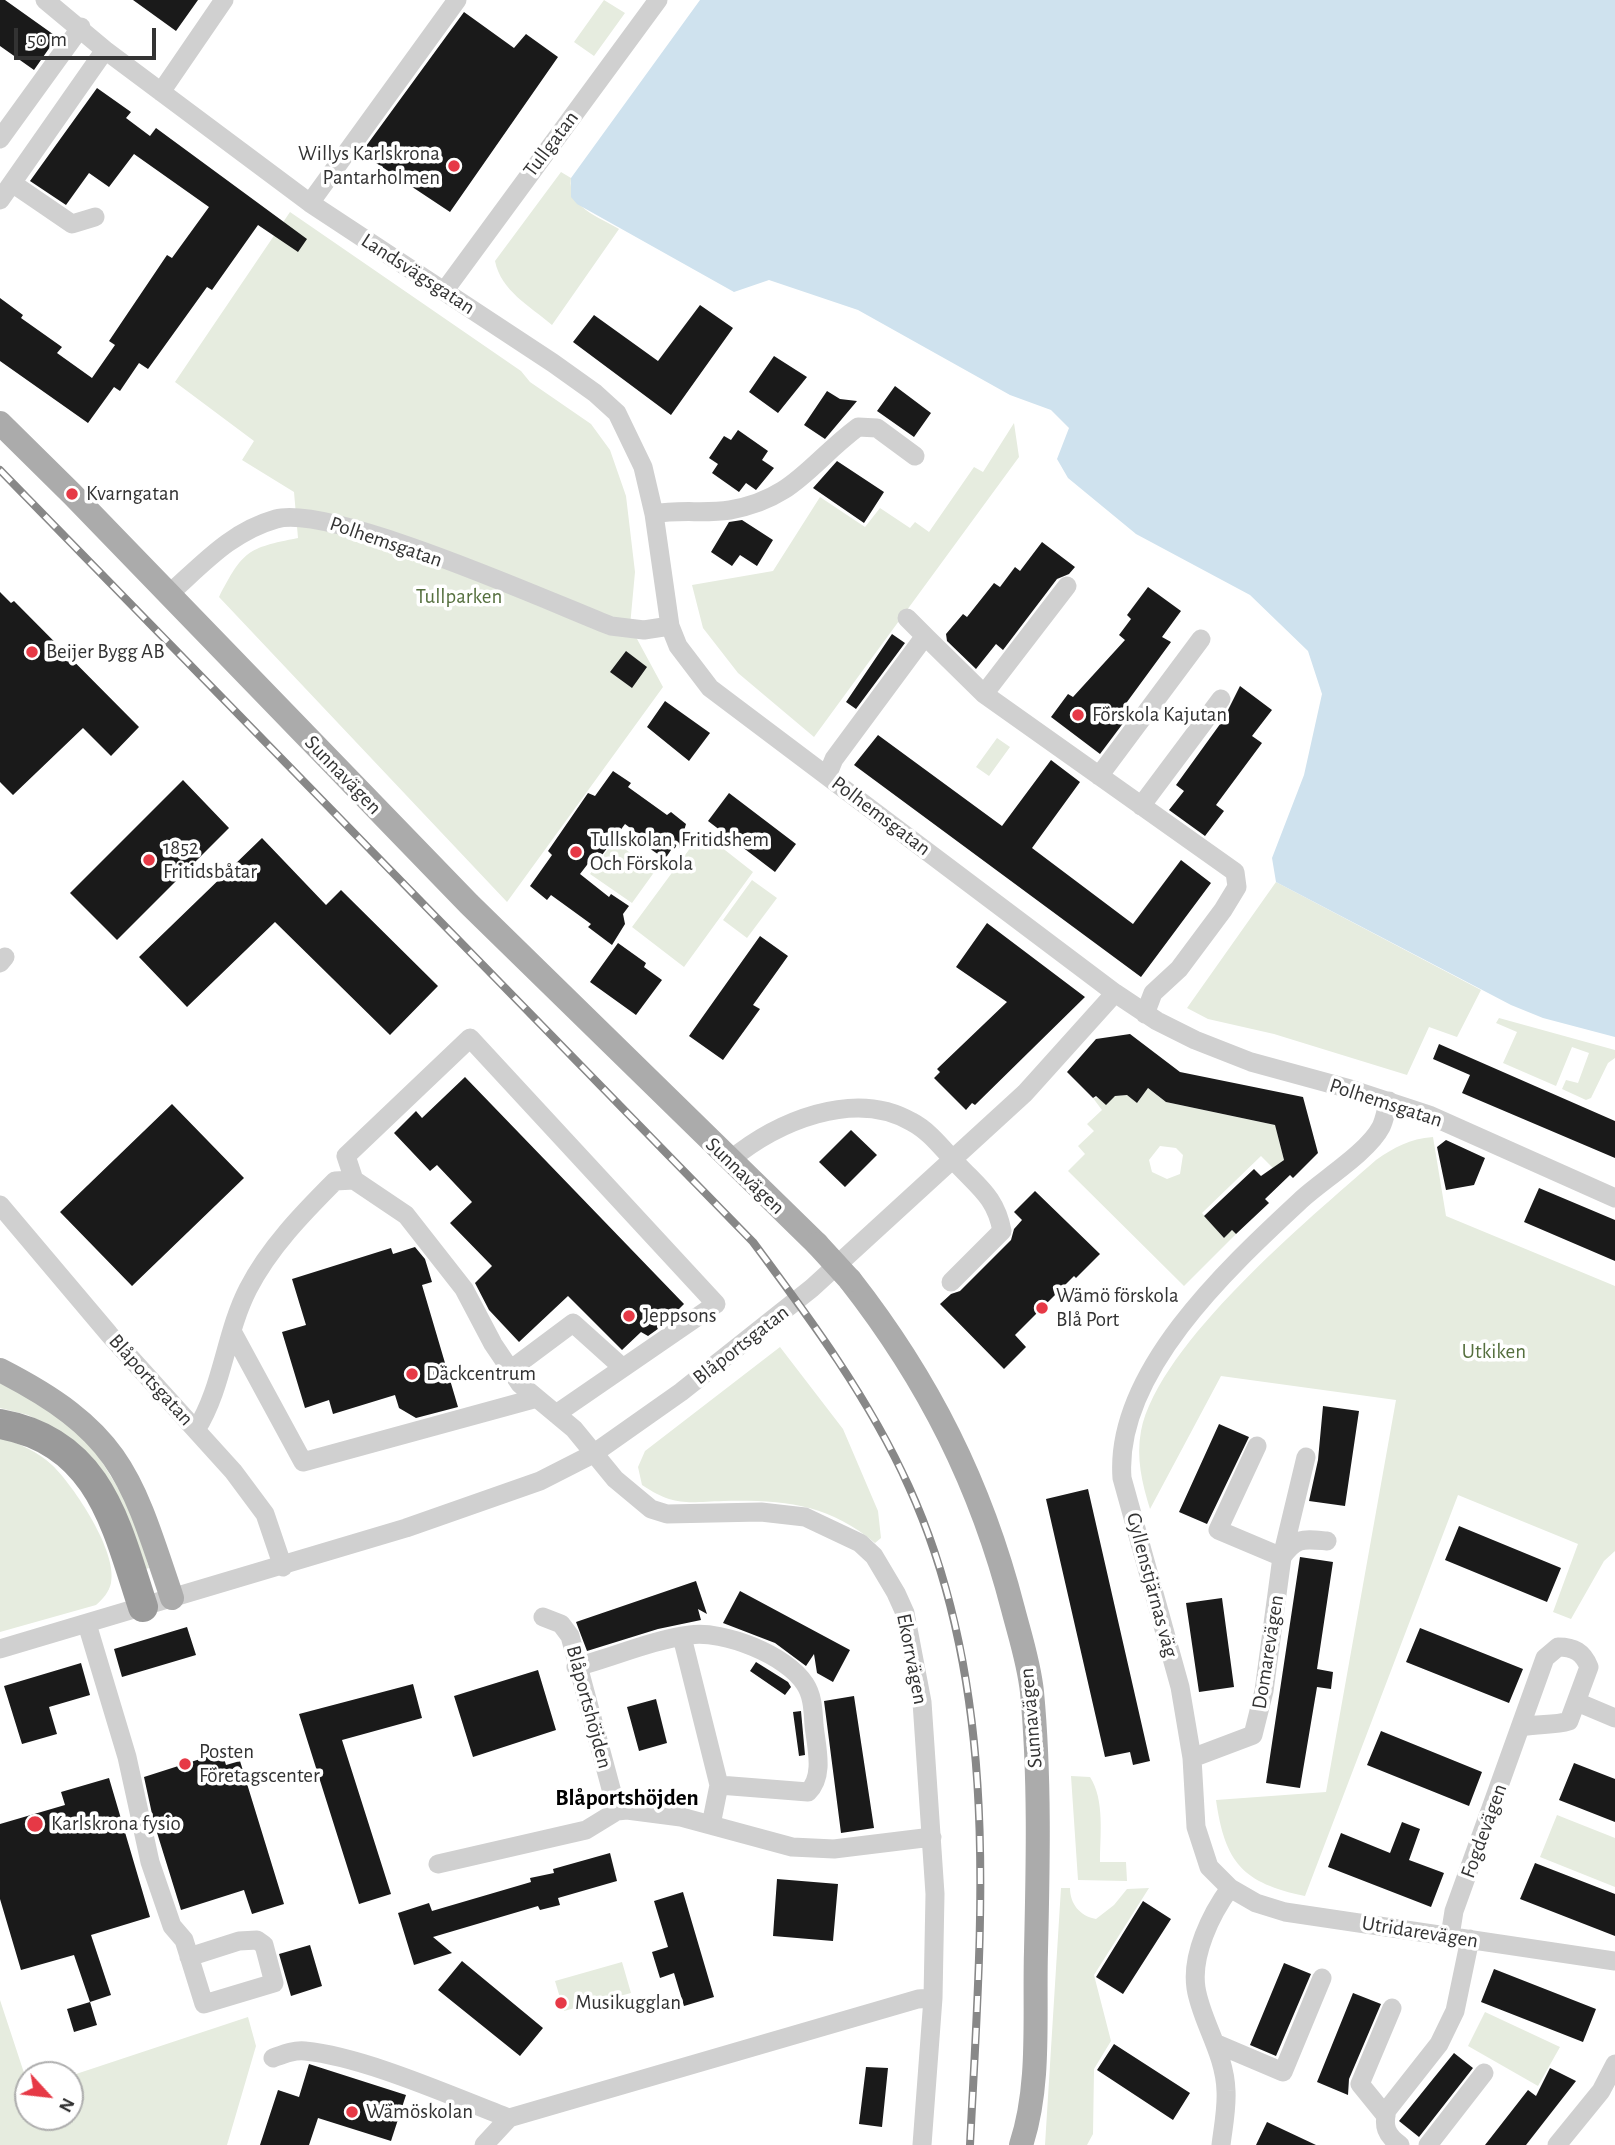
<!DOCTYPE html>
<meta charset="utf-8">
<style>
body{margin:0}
#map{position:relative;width:1615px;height:2145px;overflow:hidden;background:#fff;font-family:"Alegreya Sans",sans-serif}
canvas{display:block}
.north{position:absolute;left:14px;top:2061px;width:70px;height:70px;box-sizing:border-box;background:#fff;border:2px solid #adadad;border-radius:50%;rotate:117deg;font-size:19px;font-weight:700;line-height:28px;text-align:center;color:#333}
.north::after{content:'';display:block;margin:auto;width:24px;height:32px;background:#e63946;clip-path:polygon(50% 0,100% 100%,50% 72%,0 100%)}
.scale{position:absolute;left:14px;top:28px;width:142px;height:32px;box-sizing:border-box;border:4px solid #333;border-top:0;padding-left:9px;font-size:21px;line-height:24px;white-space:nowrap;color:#333;-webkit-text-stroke:5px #fff;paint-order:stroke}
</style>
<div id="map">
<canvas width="1615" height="2145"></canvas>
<div class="north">N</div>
<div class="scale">50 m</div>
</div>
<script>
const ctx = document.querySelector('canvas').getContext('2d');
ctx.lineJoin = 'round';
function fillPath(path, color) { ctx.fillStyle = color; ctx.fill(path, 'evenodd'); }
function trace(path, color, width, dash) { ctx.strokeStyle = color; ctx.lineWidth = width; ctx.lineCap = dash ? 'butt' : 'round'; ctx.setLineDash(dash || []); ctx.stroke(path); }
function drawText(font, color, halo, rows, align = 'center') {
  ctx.font = font + ' "Alegreya Sans",sans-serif'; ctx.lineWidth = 7; ctx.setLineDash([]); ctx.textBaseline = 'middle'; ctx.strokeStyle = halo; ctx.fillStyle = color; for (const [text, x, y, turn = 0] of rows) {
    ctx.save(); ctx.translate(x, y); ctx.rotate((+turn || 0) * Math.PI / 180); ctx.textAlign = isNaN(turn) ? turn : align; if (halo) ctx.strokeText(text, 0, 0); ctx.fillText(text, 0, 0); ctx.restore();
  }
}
const green = new Path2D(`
 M604,0L625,13L594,56L574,42Z
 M561,172L571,178C567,207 599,217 619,229L552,325C530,306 501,291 495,261Z
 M290,212L521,371L530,382L591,424L610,450L626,496L635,572L630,626L663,687L507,902L219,597C243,551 247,548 298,538L294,492L242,460L254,441L175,382Z
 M1014,423L1019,457L814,737L738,673L703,628L692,585L773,571L820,497L865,527L880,508L910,528L915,522L929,532L974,467L983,472Z
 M997,738L1010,747L989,776L976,767Z
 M702,832L753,872L684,967L632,927Z
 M614,841L655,871L632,903L590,874Z
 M752,880L777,898L747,938L723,920Z
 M1276,882L1481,990L1457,1037L1429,1027L1407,1075L1274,1034L1208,1019L1187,1008Z
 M1499,1018L1615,1050V1058L1608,1063L1591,1098L1586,1100L1562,1089L1566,1080L1578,1083L1589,1053L1572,1047L1556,1086L1503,1063L1517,1032L1496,1023Z
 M1148,1088L1166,1102L1275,1125L1284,1160L1273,1168L1261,1156L1202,1213L1224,1238L1232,1230L1236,1234L1184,1286L1068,1171L1085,1154L1078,1146L1094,1131L1087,1124L1102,1110L1093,1098L1127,1095L1137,1103ZM1160,1146L1176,1148L1183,1155L1180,1174L1167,1179L1152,1172L1149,1160Z
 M1433,1137L1446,1216L1615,1286V1551L1604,1561L1571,1619L1553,1612L1578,1544L1458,1495L1305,1896C1243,1883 1225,1863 1216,1800L1326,1792L1396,1400L1221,1376L1150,1509C1142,1483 1136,1458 1141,1431C1159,1343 1309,1219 1376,1160C1395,1147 1409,1139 1433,1137Z
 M780,1347L843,1429L878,1511L881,1538L875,1543C828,1504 784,1500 724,1501C687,1502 675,1507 642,1485L638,1467L645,1451Z
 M0,1380L86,1436L134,1514L149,1568L142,1570L50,1426L28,1415L0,1408Z
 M0,1438C19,1443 38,1452 52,1465C74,1486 118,1552 111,1583C109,1592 103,1599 96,1605L0,1632Z
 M1071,1776L1090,1777C1105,1800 1100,1836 1100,1862H1126L1127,1881L1078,1880Z
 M1557,1815L1615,1838V1887L1540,1857Z
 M1061,1888H1070C1070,1904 1080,1916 1096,1919L1114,1905L1127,1889L1149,1888L1094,1975L1111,2041L1094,2069L1093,2134L1087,2145H1045Z
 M622,1962L631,1993L564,2011L555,1981Z
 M0,2000L28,2085V2117H70V2076L248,2017L256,2046L227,2145H0Z
 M1485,2012L1560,2047L1538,2086L1468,2046Z`);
const water = new Path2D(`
 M700,0H1615V1037L1543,1018L1511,1005L1276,882L1272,858L1304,775L1322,694L1308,651L1250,595L1136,534L1068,478L1057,459L1069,428L1051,410L1010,395L858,310L769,280L734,292L577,204L571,197V178Z`);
const building = new Path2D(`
 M0,0H5L57,37L34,70L0,46Z
 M133,0H198L176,31Z
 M464,12L514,48L526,34L558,57L450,212L361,153Z
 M97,88L131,112L126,118L150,136L156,128L307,239L298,252L258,225L212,290L207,287L148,369L139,363L120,391L114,387L88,423L0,361V298L23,315L21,318L62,347L57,353L92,378L115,345L109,341L167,255L172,258L209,207L134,154L109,187L89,173L66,205L30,181Z
 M700,305L733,328L671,415L573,342L594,315L658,361Z
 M774,356L807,377L778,413L749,392Z
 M895,386L931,413L914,437L877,411Z
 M827,391L840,399L857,401L825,439L804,425Z
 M738,430L768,451L762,460L774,468L756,490L746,483L739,492L712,473L718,464L709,458L724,436L731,440Z
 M837,461L884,492L864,523L813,488Z
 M742,520L773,540L757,566L740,555L732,566L711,552L729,522Z
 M1042,542L1075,567L1069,574L1057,579L1003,650L996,644L976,669L947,641L946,634L963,614L967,617L994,583L1000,587L1015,567L1020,571Z
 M1148,587L1181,611L1162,637L1171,642L1116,717L1124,722L1100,754L1051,717L1068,694L1073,697L1125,640L1119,635L1131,619L1127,615Z
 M0,592L11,603L14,601L139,727L111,756L83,728L13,795L0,782Z
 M892,634L905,643L856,709L846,702Z
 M626,651L647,667L632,688L610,672Z
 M1240,686L1272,710L1252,736L1262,743L1216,805L1224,811L1205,836L1169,810L1184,791L1176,785L1223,720Z
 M665,701L710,733L689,761L647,727Z
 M878,735L1002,826L1051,760L1080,782L1032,848L1133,924L1181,860L1211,883L1141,977L854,765Z
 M613,771L631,783L628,787L667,815L671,812L686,824L679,848L671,850L665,859L646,846L649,842L625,824L602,855L597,852L580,874L609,897L611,894L629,906L623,914L625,924L612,945L588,927L591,924L551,895L547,900L530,886L552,855L548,851L588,793L595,796Z
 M183,780L229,828L117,940L70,893Z
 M729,793L796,844L775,872L708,821Z
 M262,838L326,905L341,890L438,986L390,1035L275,922L187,1007L139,957Z
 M987,923L1085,997L975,1105L972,1103L966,1110L934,1078L940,1072L937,1069L1007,1002L956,967Z
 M760,936L788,956L753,1005L760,1009L723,1060L689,1036Z
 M618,943L646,963L644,967L662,980L636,1015L590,982Z
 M1130,1034L1180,1072L1303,1097L1318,1153L1293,1178L1290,1175L1265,1199L1269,1203L1236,1234L1232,1230L1224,1238L1204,1216L1254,1169L1261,1176L1284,1160L1275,1125L1166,1102L1148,1088L1137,1103L1127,1095L1115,1096L1106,1105L1096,1096L1093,1098L1067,1072L1096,1039Z
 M1439,1044L1615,1121V1158L1462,1093L1470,1075L1433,1059Z
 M465,1077L684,1304L662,1326L648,1336L641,1332L622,1350L568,1296L519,1342L489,1310L475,1283L492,1266L450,1223L472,1202L437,1165L430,1171L394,1133L416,1111L422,1118Z
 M172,1104L244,1178L132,1286L60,1212Z
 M851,1130L877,1155L845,1187L819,1162Z
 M1446,1140L1485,1158L1474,1185L1446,1190L1437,1147Z
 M1539,1188L1615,1220V1261L1524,1222Z
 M1035,1191L1100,1254L1076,1278L1074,1276L1015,1335L1026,1347L1004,1369L940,1304L951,1294L960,1291L1011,1240L1014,1229L1022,1220L1014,1212Z
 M415,1247L425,1259L432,1282L422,1285L458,1407L416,1418L399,1408L395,1395L333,1414L329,1400L305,1408L282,1332L306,1325L292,1279L391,1248L393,1254Z
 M1323,1406L1359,1411L1345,1506L1309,1501L1318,1460Z
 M1219,1424L1249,1437L1207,1524L1179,1512Z
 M1088,1489L1150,1761L1133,1765L1130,1752L1105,1757L1046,1499Z
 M1459,1526L1561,1568L1547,1602L1445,1560Z
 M1300,1557L1333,1562L1317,1669L1333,1672L1331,1689L1317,1687L1300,1788L1266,1783Z
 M696,1581L707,1614L698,1609L701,1620L658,1629L587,1651L576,1622Z
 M740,1591L850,1650L833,1682L817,1673L814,1654L806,1666L775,1643L723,1623Z
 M1222,1598L1234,1687L1199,1692L1186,1603Z
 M187,1627L196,1655L122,1677L114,1649Z
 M1420,1628L1523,1669L1509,1703L1406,1662Z
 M756,1662L788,1682L791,1687L785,1695L750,1671Z
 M81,1663L90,1695L49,1707L57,1734L22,1744L4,1686Z
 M538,1670L556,1730L473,1757L454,1696Z
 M413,1684L422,1718L342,1740L391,1894L359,1904L299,1714Z
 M854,1696L874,1828L841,1833L824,1701Z
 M656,1699L667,1743L639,1751L627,1707Z
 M801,1711L805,1755L799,1756L793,1712Z
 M1381,1731L1482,1772L1469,1806L1367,1765Z
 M222,1752L226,1765L240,1761L284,1904L252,1914L244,1890L181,1910L154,1823L144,1777Z
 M1574,1763L1615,1779V1822L1559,1800Z
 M109,1778L150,1917L91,1935L111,1995L90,2002L74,1955L21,1970L0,1899V1824L65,1805L61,1792Z
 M1402,1822L1420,1829L1409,1860L1444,1873L1431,1907L1328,1867L1341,1833L1390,1853Z
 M610,1853L617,1881L558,1898L560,1905L540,1910L538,1906L433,1937L452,1953L414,1965L398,1913L429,1903L432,1911L531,1882L530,1878L554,1873L553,1869Z
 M1535,1863L1615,1894V1936L1520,1899Z
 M777,1879L838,1884L833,1941L773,1936Z
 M683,1892L714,1997L684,2006L674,1973L660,1978L652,1952L668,1947L654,1901Z
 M1143,1901L1171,1919L1123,1994L1096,1977Z
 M310,1945L322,1986L291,1996L279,1954Z
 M462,1961L543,2028L520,2056L438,1990Z
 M1284,1963L1311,1974L1276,2056L1250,2045Z
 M1494,1969L1596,2009L1583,2042L1481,2002Z
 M1353,1993L1381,2004L1349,2079L1348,2095L1317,2082Z
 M90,2002L97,2025L74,2032L67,2009Z
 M1114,2044L1190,2093L1173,2120L1097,2070Z
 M1454,2053L1473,2068L1419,2137L1399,2121Z
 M309,2064L406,2095L391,2141L318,2118L309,2145H260L278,2090L299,2097Z
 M866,2067L888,2068L882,2127L859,2124Z
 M1550,2068L1576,2081L1526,2145H1485L1528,2090L1536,2096Z
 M1267,2122L1316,2145H1256Z`);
const minor = new Path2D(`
 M45,0L105,50L310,203L553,363L595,393L617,413L643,467L654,514L670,626L678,646L710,688L1115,993L1157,1021L1195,1040L1251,1062L1350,1089L1429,1115L1615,1198
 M161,92L224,0
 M0,139L81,27
 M12,183L72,224L95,217
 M0,200L105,50
 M310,203L457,0
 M445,290L658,0
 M654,514C679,509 705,514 730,510C794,499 810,463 858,427L877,428L915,456
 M168,595C202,565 230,532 276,519C331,504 548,601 611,626L644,630L670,626
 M925,636L984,694L1235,872L1237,887L1223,910L1179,969L1153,993L1145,1014
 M984,694L1067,586
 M827,776L834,759L925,636L907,618
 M1099,776L1201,639
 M1141,806L1221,699
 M0,963L5,957
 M1389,1101C1386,1109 1385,1119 1381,1127C1368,1152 1324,1179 1302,1199C1230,1266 1114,1372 1122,1478L1180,1687L1192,1758L1196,1827L1209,1867L1230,1888L1256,1903L1285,1912L1615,1961
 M729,1161C776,1122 854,1088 912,1122C931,1132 944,1151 959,1166C981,1189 996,1199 1002,1231L951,1282
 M354,1180L346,1156L470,1038L716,1304L556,1414
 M0,1205L109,1334L233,1471L265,1514L283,1567
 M233,1333L303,1462L537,1398
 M510,1370L573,1323L623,1368
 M196,1430C223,1387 225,1334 248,1289C269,1248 303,1213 335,1181L354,1180L406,1215L464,1289L493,1344L520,1384L574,1429L615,1479L651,1509L667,1514L761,1512L805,1517L860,1543L874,1556L896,1593L905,1613L922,1702L935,1894L933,1998L922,2145
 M1257,1446L1218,1530L1282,1557L1306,1457
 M543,1617L561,1624L570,1636L617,1811
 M87,1624L127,1757L150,1862L172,1926L184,1940L204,2004L274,1983L264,1945L257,1940L239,1941L189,1957
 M682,1637L719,1785L711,1825
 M0,1649L406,1528L540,1481L593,1454L681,1392L812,1288L1025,1093L1115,993
 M576,1667C614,1657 652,1640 690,1635C723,1630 787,1655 805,1684C813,1696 813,1711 814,1725C816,1746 825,1776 808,1792L719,1785
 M1577,1702L1615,1718
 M1192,1758L1253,1735L1264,1691L1282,1557C1296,1537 1303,1539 1327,1541
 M438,1864L586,1830L617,1811L627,1810L681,1817L792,1847L834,1849L932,1837
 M1450,1936L1454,1911L1545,1658L1558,1647C1574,1647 1583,1652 1589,1667L1569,1721C1553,1726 1539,1723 1522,1727
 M1217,2044L1283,2072L1322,1978
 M273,2058C284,2054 293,2050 305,2051C365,2057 451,2096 509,2118
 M1386,2116L1360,2084L1392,2008
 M509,2118L918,1999L933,1998
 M484,2145L509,2118
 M1221,2145C1223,2128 1227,2109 1226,2091C1225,2053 1201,2021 1196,1988C1191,1955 1211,1914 1230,1888
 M1400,2145C1386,2135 1383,2126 1387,2110L1439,2044L1455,2011L1470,1939
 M1428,2145L1484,2073
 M1557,2145L1601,2091L1615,2064`);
const major = new Path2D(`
 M0,423L72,494L469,904L817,1244
 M850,1280C929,1381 981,1485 1013,1609C1020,1636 1029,1663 1032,1692C1040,1777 1038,1864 1036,1951C1034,2014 1041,2085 1021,2145
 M0,1370C121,1432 131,1475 172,1598`);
const highway = new Path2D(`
 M0,1424C100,1442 116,1525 143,1607`);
const rail = new Path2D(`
 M0,470L753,1242C811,1320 869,1398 909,1487C1003,1694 981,1925 970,2145`);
const majorBridge = new Path2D(`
 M817,1244L850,1280`);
const markers = [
 [454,166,7,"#e63946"],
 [72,494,7,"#e63946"],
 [32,652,7,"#e63946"],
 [1078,715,7,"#e63946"],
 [576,852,7,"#e63946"],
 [149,860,7,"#e63946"],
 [1042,1308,7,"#e63946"],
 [629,1316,7,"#e63946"],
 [412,1374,7,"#e63946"],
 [185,1764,7,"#e63946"],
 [35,1824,9,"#e63946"],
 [561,2003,7,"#e63946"],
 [352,2112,7,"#e63946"]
];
const streetNames = [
 ["Tullgatan",551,144,-53],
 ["Landsvägsgatan",418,274,33],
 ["Polhemsgatan",386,542,19],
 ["Sunnavägen",343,775,46],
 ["Polhemsgatan",881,816,37],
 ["Polhemsgatan",1386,1103,18],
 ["Sunnavägen",745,1176,44],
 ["Blåportsgatan",741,1345,-38],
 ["Blåportsgatan",151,1380,48],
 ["Gyllenstjärnas väg",1152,1585,75],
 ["Domarevägen",1268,1652,-81],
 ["Ekorrvägen",912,1659,79],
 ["Blåportshöjden",589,1707,75],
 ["Sunnavägen",1031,1718,-95],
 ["Fogdevägen",1484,1831,-70],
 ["Utridarevägen",1420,1932,9]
];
const poiNames = [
 ["Willys Karlskrona",440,154,"right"],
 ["Pantarholmen",440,178,"right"],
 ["Kvarngatan",86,494],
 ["Beijer Bygg AB",46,652],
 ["Förskola Kajutan",1092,715],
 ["Tullskolan, Fritidshem",590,840],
 ["Och Förskola",590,864],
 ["1852",163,848],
 ["Fritidsbåtar",163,872],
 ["Wämö förskola",1056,1296],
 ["Blå Port",1056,1320],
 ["Jeppsons",643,1316],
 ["Däckcentrum",426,1374],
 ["Posten",199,1752],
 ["Företagscenter",199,1776],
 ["Karlskrona fysio",51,1824],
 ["Musikugglan",575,2003],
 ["Wämöskolan",366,2112]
];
const parkNames = [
 ["Tullparken",459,597],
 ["Utkiken",1494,1352]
];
const neighbourhoodNames = [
 ["Blåportshöjden",627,1798]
];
fillPath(green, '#e6ecdf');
fillPath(water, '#cfe2ee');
fillPath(building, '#1a1a1a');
trace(minor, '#d0d0d0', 19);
trace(major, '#ababab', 24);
trace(highway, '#9a9a9a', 30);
trace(rail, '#888', 8);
trace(rail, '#fff', 5, [16]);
trace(majorBridge, '#ababab', 24);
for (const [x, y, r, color] of markers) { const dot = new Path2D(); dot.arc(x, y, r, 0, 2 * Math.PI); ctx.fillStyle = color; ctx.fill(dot); trace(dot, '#fff', 2.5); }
drawText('21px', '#333', '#fff', streetNames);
drawText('21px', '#333', '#fff', poiNames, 'left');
drawText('21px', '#56703f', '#fff', parkNames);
drawText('bold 23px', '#000', '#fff', neighbourhoodNames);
</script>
